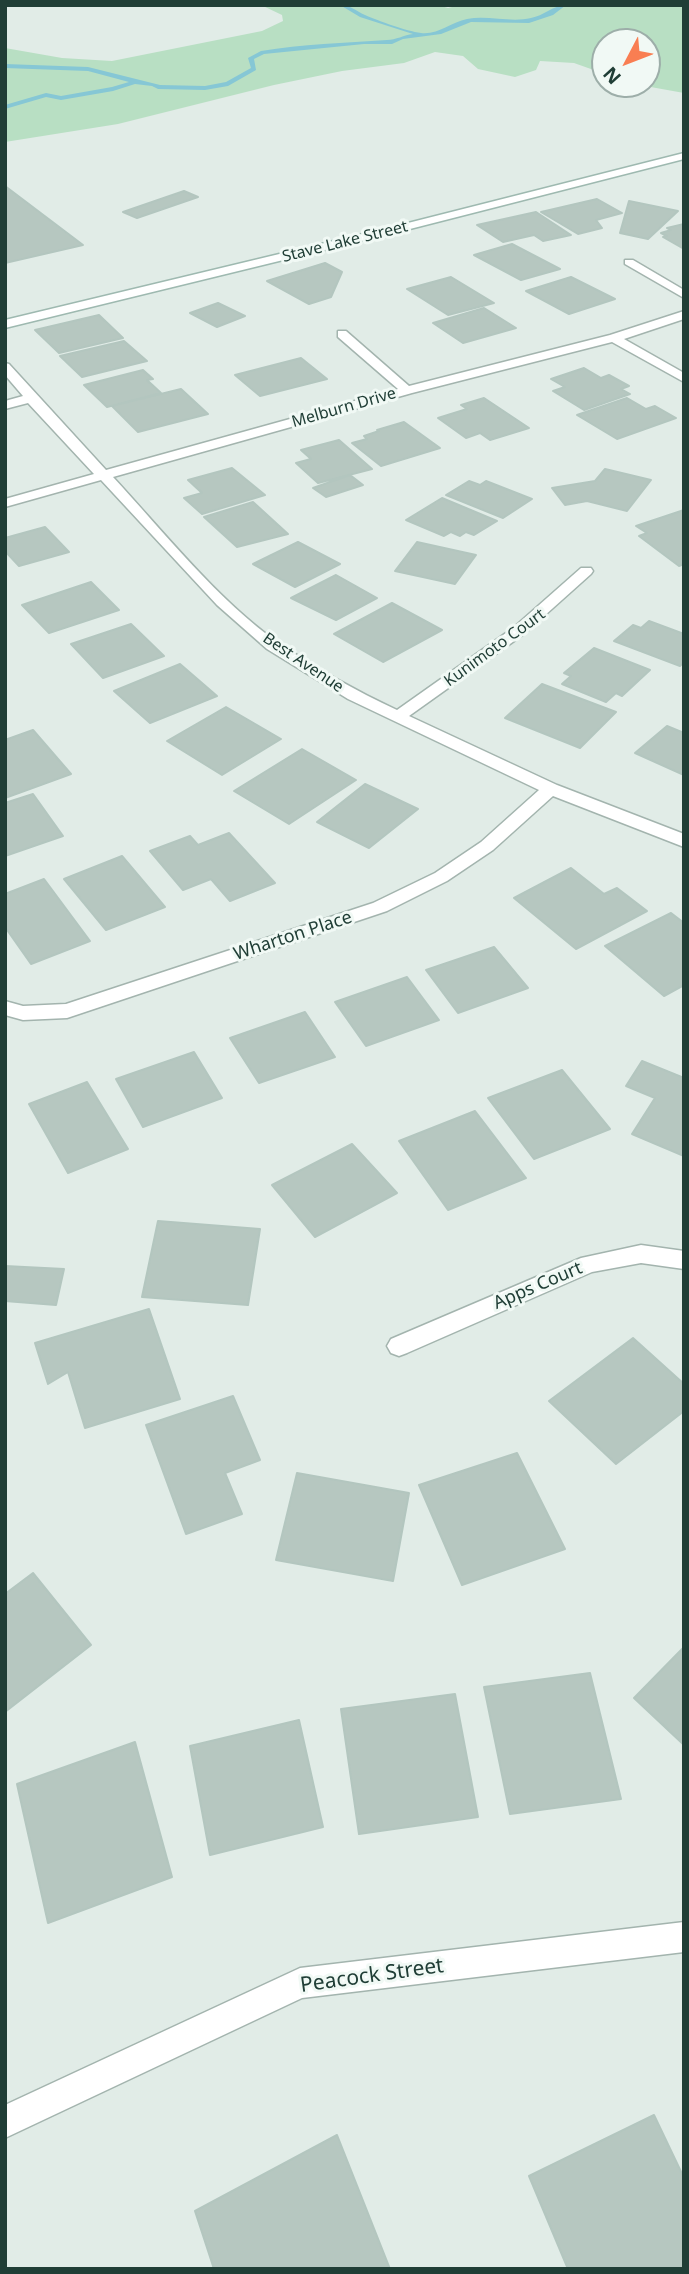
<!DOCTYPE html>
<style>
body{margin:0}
#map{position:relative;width:689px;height:2274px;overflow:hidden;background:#e1ece7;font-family:"Noto Sans",sans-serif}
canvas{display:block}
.frame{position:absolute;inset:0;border:7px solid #203e36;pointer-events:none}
.north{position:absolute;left:591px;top:28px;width:70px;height:70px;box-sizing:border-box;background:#f1f9f5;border:2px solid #9daea9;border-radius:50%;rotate:228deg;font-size:19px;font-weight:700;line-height:28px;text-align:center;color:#203e36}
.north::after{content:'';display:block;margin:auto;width:24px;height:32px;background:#f97e52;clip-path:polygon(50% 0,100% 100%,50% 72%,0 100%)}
</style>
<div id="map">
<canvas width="689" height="2274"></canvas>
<div class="frame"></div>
<div class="north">N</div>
</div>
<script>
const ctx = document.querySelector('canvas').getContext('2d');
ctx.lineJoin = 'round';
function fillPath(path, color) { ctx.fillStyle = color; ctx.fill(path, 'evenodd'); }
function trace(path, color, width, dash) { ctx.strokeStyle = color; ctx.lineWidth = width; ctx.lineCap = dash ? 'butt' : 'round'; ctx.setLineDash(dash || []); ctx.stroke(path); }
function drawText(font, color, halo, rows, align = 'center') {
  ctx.font = font + ' "Noto Sans",sans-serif'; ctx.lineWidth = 6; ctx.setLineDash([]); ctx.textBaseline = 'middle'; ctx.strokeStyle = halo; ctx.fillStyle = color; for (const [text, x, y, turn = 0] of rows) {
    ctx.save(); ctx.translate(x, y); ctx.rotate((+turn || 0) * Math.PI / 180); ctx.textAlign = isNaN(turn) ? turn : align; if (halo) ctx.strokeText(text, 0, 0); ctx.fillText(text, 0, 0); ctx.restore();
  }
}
const green = new Path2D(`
 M261,5H438L448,8L460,5H684V93L634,84H647V42H605V74L574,63L540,61L536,70L515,77L478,69L463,56L435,52L404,63L342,71L274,85L118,124L5,142V48L62,58L112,61L262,31L283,21L282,15Z`);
const stream = new Path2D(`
 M340,5C350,5 356,11 365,15C379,21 406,31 421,33C438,35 451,22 467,19C488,15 511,23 531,18C543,16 554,5 566,5L553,15L529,23L471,22L441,34L403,39L392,44H364L264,54L254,59L256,70L228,86L205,90L158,89L152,86L135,84L113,91L61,100L46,97L5,109V105L46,93L61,96L112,87L129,82L88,71L5,68V64L88,67L160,85L205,86L226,82L251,68L248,58L261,51C302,44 345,43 387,40C396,40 404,35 413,34L360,17Z`);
const building = new Path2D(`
 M5,186L83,245L5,263Z
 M184,191L198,197L137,218L123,212Z
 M597,199L622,213L596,220L602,228L578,234L541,212Z
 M629,201L678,211L648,239L620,233Z
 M536,212L571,235L543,241L534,235L503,242L477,225Z
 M684,224V249L663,237L667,236L661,233L671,230L667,228Z
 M512,244L560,269L521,280L474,255Z
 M325,263L342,272L331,297L309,304L267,281Z
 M451,277L494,303L448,315L407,289Z
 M571,277L615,299L569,314L526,291Z
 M218,303L245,316L217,327L190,313Z
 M484,308L516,328L463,343L433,323Z
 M99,315L123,338L59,353L35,330Z
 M124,341L147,361L82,377L60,356Z
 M301,358L327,379L260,396L235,375Z
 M584,368L601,378L609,375L629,386L621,389L630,394L584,410L553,391L565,387L551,379Z
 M143,370L153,379L147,380L161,393L107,407L84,385Z
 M181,389L208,414L138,432L112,406Z
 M484,398L529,428L490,440L480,433L466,438L438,418L467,409L461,405Z
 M627,398L646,409L655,406L676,418L617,439L577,415Z
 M404,422L440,448L381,466L352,443L367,439L364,436L379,431L377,430Z
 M339,440L372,469L318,483L296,463L311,459L301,450Z
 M232,468L265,495L202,514L184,498L202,493L188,480Z
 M605,469L651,480L627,511L587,501L565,505L552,488L595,481Z
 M350,475L363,485L326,497L313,488Z
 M469,481L480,485L486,481L532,499L503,518L446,495Z
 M442,498L497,521L474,535L466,532L460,536L451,532L444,536L406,520Z
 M253,502L288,534L237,547L204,517Z
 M684,510V564L679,566L639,536L647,533L636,526Z
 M45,527L69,552L19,566L5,551V538Z
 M298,542L340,564L295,587L253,564Z
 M417,542L476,555L455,584L395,571Z
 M336,575L377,598L336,620L291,598Z
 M91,582L119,610L49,633L22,605Z
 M392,603L442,630L383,662L334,634Z
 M649,621L684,634V662L680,666L614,641L633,625L641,628Z
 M131,624L164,656L103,678L71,644Z
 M594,648L650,670L622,696L616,693L606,702L562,684L571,676L564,673Z
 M180,664L217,696L150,723L114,691Z
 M542,684L616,712L580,748L505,718Z
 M226,707L281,739L222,775L167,741Z
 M667,726L684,733V775L635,753Z
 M33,730L71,774L5,798V740Z
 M302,749L356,780L289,824L234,791Z
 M365,784L418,809L369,848L317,822Z
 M33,794L63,836L5,856V803Z
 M229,833L275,883L230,901L211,879L183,890L150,851L190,836L198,845Z
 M122,856L165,907L106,930L64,879Z
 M571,868L604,894L617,888L647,911L576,949L514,898Z
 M44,879L90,941L31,964L5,927V894Z
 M671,913L684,923V985L664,996L605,946Z
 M494,947L528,988L458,1013L426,970Z
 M407,977L439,1020L366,1046L335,1002Z
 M305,1012L335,1057L259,1083L230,1038Z
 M194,1052L222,1098L143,1127L116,1079Z
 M642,1061L684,1078V1156L632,1134L655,1098L626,1086Z
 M562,1070L610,1129L534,1159L488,1098Z
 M87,1082L128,1149L68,1173L29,1104Z
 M475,1111L526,1178L448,1210L399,1141Z
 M352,1144L397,1193L315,1237L272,1185Z
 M158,1221L260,1229L248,1305L142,1297Z
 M5,1266L64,1269L56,1305L5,1301Z
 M149,1309L180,1399L85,1428L68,1372L48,1384L35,1343Z
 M633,1338L684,1384V1411L616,1464L549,1401Z
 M233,1396L260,1460L225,1473L242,1514L186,1534L146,1425Z
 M517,1453L565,1549L462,1585L419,1485Z
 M297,1473L409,1493L393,1581L276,1560Z
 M33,1573L91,1645L5,1712V1594Z
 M684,1647V1745L634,1698Z
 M590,1673L621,1799L510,1814L484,1687Z
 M455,1694L478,1817L359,1834L341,1709Z
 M299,1720L323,1827L210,1855L190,1746Z
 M135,1742L172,1877L48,1923L17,1784Z
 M654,2115L684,2178V2269H568L529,2176Z
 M337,2135L390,2269H214L195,2211Z`);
const minor = new Path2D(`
 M625,260H633L684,290V298L625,264Z
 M684,311V319L624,339L684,373V382L612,342L412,393L113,477C163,531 219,602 280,644C317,669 356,691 397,710L513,628L581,568H591L593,571L591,574L524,634L409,716L557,785L684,834V847L553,796L493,850L447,881L387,911L67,1018L23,1020L5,1015V1001L23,1006L66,1004L373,903L435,873L481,842L539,790L348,699L267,649L217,605L101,480L5,507V499L94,474L28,403L5,409V401L23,396L5,375V363L9,364L106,470L398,389L338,337V331H346L409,386L610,335Z
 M641,1245L684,1251V1269L641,1263L592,1272L407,1353L399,1356L391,1353L387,1346L391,1339L581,1258Z
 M684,1922V1952L302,1998L5,2138V2105L300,1968Z`);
const secondary = new Path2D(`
 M684,153V159L406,230L5,328V320L404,224Z`);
const farStreetnames = [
 ["Stave Lake Street",345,242,-14],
 ["Melburn Drive",344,408,-16],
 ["Kunimoto Court",495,648,-36],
 ["Best Avenue",303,663,34]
];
const streetNames = [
 ["Wharton Place",293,936,-18],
 ["Apps Court",538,1286,-23]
];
const nearStreetnames = [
 ["Peacock Street",372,1976,-8]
];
fillPath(green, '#b8dfc3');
fillPath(stream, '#86c7d5');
fillPath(building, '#b6c7c0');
trace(building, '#b3c6bf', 2);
trace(minor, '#a3b4ae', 3);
trace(secondary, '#9eb9b0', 3);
fillPath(minor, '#fff');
fillPath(secondary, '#fff');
drawText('16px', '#203e36', '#f1f9f5', farStreetnames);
drawText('18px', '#203e36', '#f1f9f5', streetNames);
drawText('21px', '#203e36', '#f1f9f5', nearStreetnames);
</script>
